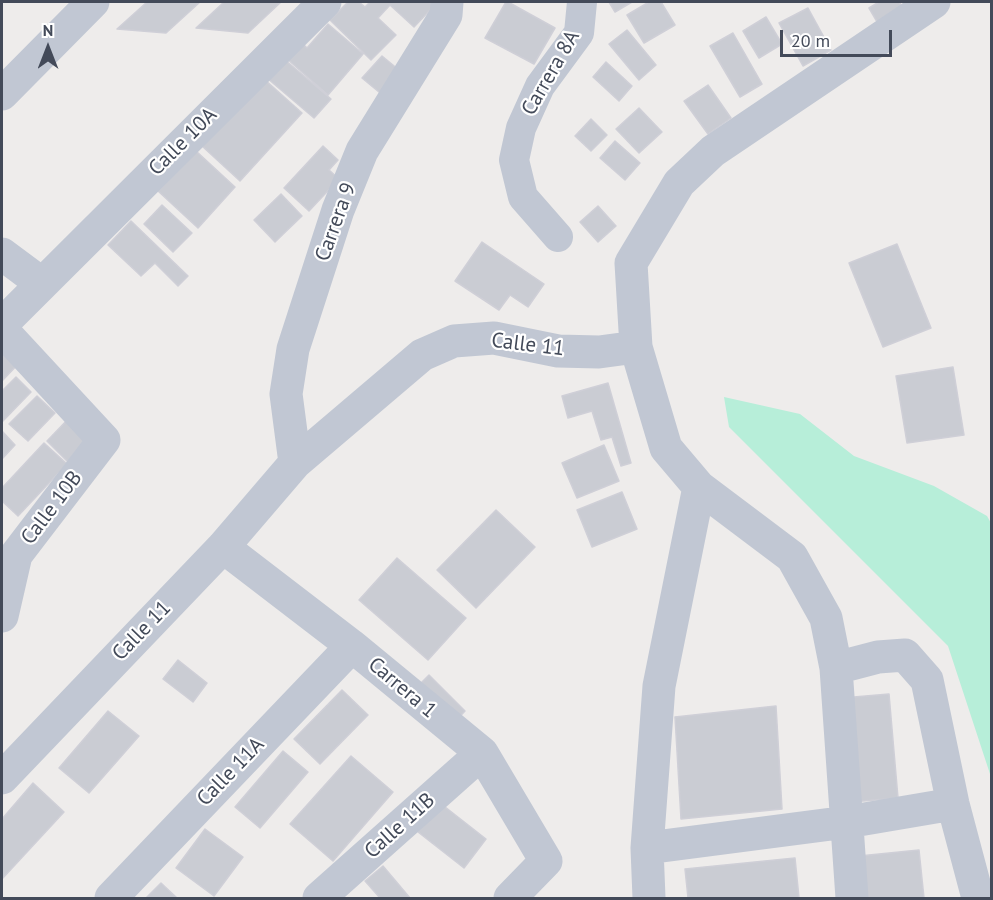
<!DOCTYPE html>
<style>
body{margin:0}
#map{position:relative;width:993px;height:900px;overflow:hidden;background:#eeeceb;font-family:"PT Sans",sans-serif}
canvas{display:block}
.frame{position:absolute;inset:0;border:3px solid #434a59;pointer-events:none}
.north{position:absolute;left:18px;top:18px;width:60px;height:60px;-webkit-text-stroke:4px #fff;paint-order:stroke;rotate:0deg;font-size:16px;font-weight:700;line-height:24px;text-align:center;color:#434a59}
.north::after{content:'';display:block;margin:auto;width:21px;height:27px;background:#434a59;clip-path:polygon(50% 0,100% 100%,50% 72%,0 100%)}
.scale{position:absolute;left:780px;top:30px;width:112px;height:27px;box-sizing:border-box;border:3px solid #434a59;border-top:0;padding-left:8px;font-size:18px;line-height:21px;white-space:nowrap;color:#434a59;-webkit-text-stroke:4px #fff;paint-order:stroke}
</style>
<div id="map">
<canvas width="993" height="900"></canvas>
<div class="frame"></div>
<div class="north">N</div>
<div class="scale">20 m</div>
</div>
<script>
const ctx = document.querySelector('canvas').getContext('2d');
ctx.lineJoin = 'round';
function fillPath(path, color) { ctx.fillStyle = color; ctx.fill(path, 'evenodd'); }
function trace(path, color, width, dash) { ctx.strokeStyle = color; ctx.lineWidth = width; ctx.lineCap = dash ? 'butt' : 'round'; ctx.setLineDash(dash || []); ctx.stroke(path); }
function drawText(font, color, halo, rows, align = 'center') {
  ctx.font = font + ' "PT Sans",sans-serif'; ctx.lineWidth = 4.5; ctx.setLineDash([]); ctx.textBaseline = 'middle'; ctx.strokeStyle = halo; ctx.fillStyle = color; for (const [text, x, y, turn = 0] of rows) {
    ctx.save(); ctx.translate(x, y); ctx.rotate((+turn || 0) * Math.PI / 180); ctx.textAlign = isNaN(turn) ? turn : align; if (halo) ctx.strokeText(text, 0, 0); ctx.fillText(text, 0, 0); ctx.restore();
  }
}
const green = new Path2D(`
 M724,397L800,414L854,456L934,486L987,516L992,525L991,777L948,646L729,427Z`);
const building = new Path2D(`
 M147,2H200L166,33L117,29Z
 M224,2H281L248,33L196,28Z
 M348,2H359L365,7L370,2H429L434,6L414,27L390,5L378,18L396,35L371,60L330,20Z
 M506,2H508L555,28L534,64L485,38Z
 M609,2H632L615,12Z
 M649,2H661L675,25L644,43L627,15Z
 M879,2H899L909,17L883,32L869,8Z
 M808,8L831,50L803,66L779,23Z
 M766,17L782,44L759,58L743,31Z
 M328,24L363,54L328,95L286,58L300,41L307,48Z
 M627,30L656,65L639,80L609,44Z
 M733,33L762,84L740,97L710,46Z
 M382,56L405,75L385,97L362,78Z
 M284,59L331,99L314,118L267,78Z
 M606,62L632,86L619,101L593,77Z
 M264,79L302,113L240,181L202,146Z
 M708,85L731,118L708,134L684,101Z
 M639,108L662,132L639,153L616,129Z
 M591,119L607,135L591,151L575,136Z
 M615,141L640,163L625,180L600,158Z
 M323,146L338,160L329,170L339,179L309,211L284,188Z
 M196,151L235,187L198,228L158,191Z
 M281,194L302,216L275,242L254,220Z
 M162,205L192,233L173,252L144,224Z
 M598,206L616,226L598,242L580,222Z
 M131,221L188,276L178,286L155,263L141,276L108,245Z
 M482,242L544,284L528,307L510,295L499,310L455,281Z
 M897,244L931,328L883,347L849,263Z
 M2,341L23,359L2,381Z
 M953,367L964,435L907,443L896,376Z
 M16,377L31,392L2,422V391Z
 M608,383L631,463L621,466L612,437L601,440L592,411L568,418L562,396Z
 M37,396L55,413L28,441L9,424Z
 M71,416L93,436L68,462L47,441Z
 M2,431L15,445L2,459Z
 M44,443L67,464L18,516L2,501V488Z
 M604,445L619,481L577,498L562,463Z
 M622,492L637,529L592,547L577,510Z
 M496,510L535,547L476,608L437,570Z
 M397,558L466,618L428,660L359,600Z
 M178,660L207,683L193,702L163,679Z
 M429,675L465,711L447,730L410,694Z
 M342,690L368,715L320,764L294,739Z
 M889,694L898,798L851,802L842,698Z
 M776,706L782,809L681,819L675,717Z
 M108,711L139,736L89,793L59,768Z
 M283,751L308,772L260,828L235,807Z
 M351,756L393,792L333,861L290,824Z
 M33,783L64,812L2,879V819Z
 M440,803L486,839L464,868L418,832Z
 M205,829L243,857L214,896L176,868Z
 M919,850L924,898H864L859,856Z
 M795,858L799,898H688L685,869Z
 M383,866L410,898H380L365,881Z
 M161,883L177,898H146Z`);
const pedestrian = new Path2D(`
 M558,237L523,197L514,160L521,128L540,86L579,33L582,2`);
const minor = new Path2D(`
 M2,94L93,2
 M2,254L41,283
 M2,324L325,2
 M2,330L104,440L16,555L2,616
 M295,463L286,394L293,349L338,210L362,151L446,15L447,2
 M223,547L352,646L482,753L546,861L510,898
 M836,668L878,657L905,655L927,680L953,804L978,898
 M2,778L223,547L295,463L422,355L454,341L494,338L558,351L599,352L636,347
 M647,848L847,822L953,804
 M111,898L352,646
 M319,898L482,753
 M649,898L647,848L659,686L699,487
 M852,898L836,668L826,618L792,557L699,487L666,448L636,347L631,263L679,183L713,151L934,2`);
const streetNames = [
 ["Carrera 8A",551,73,-60],
 ["Calle 10A",183,142,-45],
 ["Carrera 9",336,222,-70],
 ["Calle 11",528,345,7],
 ["Calle 10B",52,508,-53],
 ["Calle 11",142,631,-46],
 ["Carrera 1",402,688,40],
 ["Calle 11A",231,772,-46],
 ["Calle 11B",400,826,-42]
];
fillPath(green, '#b7eed9');
fillPath(building, '#caccd3');
trace(building, '#cfcfd7', 1.5);
trace(pedestrian, '#c1c7d3', 30);
trace(minor, '#c1c7d3', 33);
drawText('21px', '#434a59', '#fff', streetNames);
</script>
